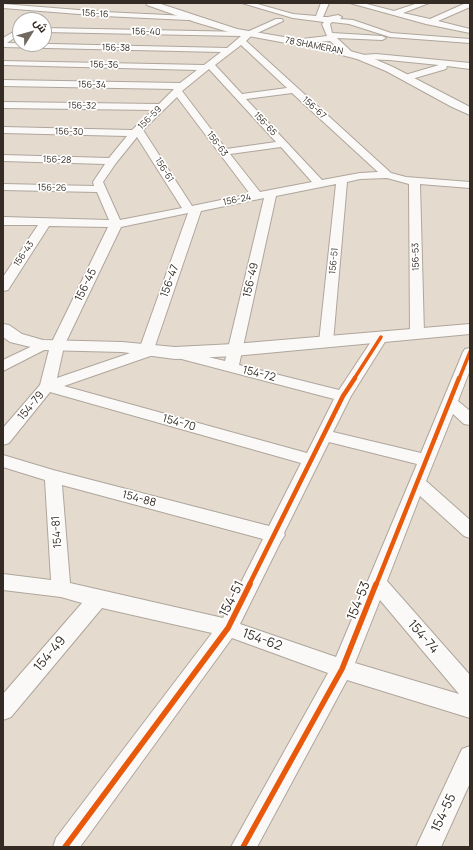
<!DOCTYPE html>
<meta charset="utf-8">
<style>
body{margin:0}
#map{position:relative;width:473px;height:850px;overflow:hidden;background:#e5dace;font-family:Manrope,Cairo,sans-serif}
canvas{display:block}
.frame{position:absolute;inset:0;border:4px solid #342c24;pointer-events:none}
.north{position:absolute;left:12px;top:12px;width:40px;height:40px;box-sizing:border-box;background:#fff;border:1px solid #aeaba7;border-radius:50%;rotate:53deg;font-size:11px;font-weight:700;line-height:16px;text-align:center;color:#342c24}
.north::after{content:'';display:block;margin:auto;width:14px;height:18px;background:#726960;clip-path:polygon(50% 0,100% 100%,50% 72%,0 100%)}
</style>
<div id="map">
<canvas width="473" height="850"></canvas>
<div class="frame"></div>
<div class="north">ش</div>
</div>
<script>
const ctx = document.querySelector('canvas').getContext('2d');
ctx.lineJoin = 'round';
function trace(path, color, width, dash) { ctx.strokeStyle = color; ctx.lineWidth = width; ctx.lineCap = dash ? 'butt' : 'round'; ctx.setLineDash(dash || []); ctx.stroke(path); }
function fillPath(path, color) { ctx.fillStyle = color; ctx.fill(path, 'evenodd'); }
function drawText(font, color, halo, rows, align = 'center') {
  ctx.font = font + ' Manrope,sans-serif'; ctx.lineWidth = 3.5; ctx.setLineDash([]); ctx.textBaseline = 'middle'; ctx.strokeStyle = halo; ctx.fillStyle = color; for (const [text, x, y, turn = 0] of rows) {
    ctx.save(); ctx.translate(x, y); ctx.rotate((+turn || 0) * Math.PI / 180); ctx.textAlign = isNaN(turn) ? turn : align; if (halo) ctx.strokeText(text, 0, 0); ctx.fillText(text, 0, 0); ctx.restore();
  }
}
const minor = new Path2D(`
 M242,3H254L293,14L316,16L321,3H329L323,17H328L338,15L342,17L340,19L353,20L391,33L470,39V43L390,37L349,24L332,22L330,24L332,33L382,36L386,38L382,40L337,38L353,53L349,55H346L330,41L294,44L290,42L294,40L327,36L322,24L324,22L293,18Z
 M350,3H363L394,11L418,3H429L403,13L430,19L466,3H470V7L438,21L470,29V33L426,24Z
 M3,4L104,12L188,16L192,18L188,20L104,16L3,8Z
 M276,19H282L283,21L251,36L246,41L391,173L406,177L470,182V188L420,184L424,334L422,337L417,338L412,337L410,334L409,184L387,178L360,179L347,182L333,342L331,345L326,346L321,345L319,342L336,184L276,196L239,365L339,390L376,334L381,333L386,334L388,337L351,396L333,432L421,453L463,352L465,349L470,348V370L458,401L470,411V425L464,424L453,414L426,481L470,520V538L464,536L420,496L387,581L470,675V718L347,680L257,847H231L328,673L232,638L80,847H53L56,838L212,633L102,608L11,717L3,720V694L82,603L61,597L3,590V574L51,580L45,480L3,467V455L53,470L269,526L301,463L50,392L9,443L3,445V428L40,385L50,346L108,227L49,226L8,290L3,291V277L38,225H3V217L109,220L97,192L3,190V184L94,186L93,182L105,164L3,161V155L109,158L127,136L3,133V127L132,130L153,110L3,108V102L159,104L174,89L3,86V80L180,83L197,70L3,65V61L204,65L221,52L3,47V38L20,28V34L7,43L227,48L241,36L44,32V28L247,32ZM241,45L287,88L242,94L215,65ZM209,69L276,142L226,149L182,91ZM292,93L378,172L360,173L322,180L246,99ZM177,97L250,194L192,206L143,130ZM137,137L182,208L120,220L103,182L116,163ZM281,147L312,182L260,192L230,154ZM264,198L225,361L175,349L170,350L168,353L170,356L334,399L307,453L64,386L159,353L161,350L159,347L155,346L201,211ZM188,213L139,350L57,378L64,346L121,227ZM329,442L417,464L336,657L240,624L281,541L285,535L284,533ZM62,485L263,539L223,618L70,583ZM380,600L459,694L355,663Z
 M376,54L470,63V69L447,66L446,69L408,80L405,79L404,77L405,75L439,65L389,60L362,59L358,57L362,55Z
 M43,341L48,342L50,345L48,348L3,371V360Z
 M470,746V783L441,847H416L462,749Z`);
const tertiary = new Path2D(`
 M146,3H158L237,29L319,43L365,55L393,67L470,107V115L452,107L386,71L357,59L319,49L232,33L195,22L147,5Z
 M3,324L9,325L22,334L43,340L122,342L175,347L234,344L470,324V334L234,356L175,359L122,352L43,350L10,342L3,337Z`);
const cyclewayFar2 = new Path2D(`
 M354,379L381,337
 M459,379L470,352`);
const cyclewayFar1 = new Path2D(`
 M249,585L343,396L355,378
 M376,585L459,378`);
const cycleway = new Path2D(`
 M65,847L228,628L250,584
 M243,847L342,669L376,584`);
const farStreetnames = [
 ["156-16",95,14,4],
 ["156-40",146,32,1],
 ["78 SHAMERAN",314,46,11],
 ["156-38",116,48,1],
 ["156-36",104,65,1],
 ["156-34",92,85,1],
 ["156-32",82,106,1],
 ["156-67",314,108,42],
 ["156-59",150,118,-45],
 ["156-65",265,124,47],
 ["156-30",69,132,1],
 ["156-63",217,144,53],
 ["156-28",57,160,2],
 ["156-61",164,170,58],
 ["156-26",52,188,1],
 ["156-24",237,200,-11],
 ["156-43",24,254,-56],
 ["156-53",416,257,-91],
 ["156-51",334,261,-84]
];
const streetNames = [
 ["156-49",251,280,-77],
 ["156-47",170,281,-70],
 ["156-45",86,285,-64],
 ["154-72",259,374,14],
 ["154-79",31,406,-50],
 ["154-70",179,423,16],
 ["154-88",139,499,15],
 ["154-81",57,532,-94]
];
const nearStreetnames = [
 ["154-51",232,599,-63],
 ["154-53",359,601,-68],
 ["154-74",423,637,49],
 ["154-62",262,640,20],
 ["154-49",50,654,-50],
 ["154-55",444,813,-65]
];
trace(minor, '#aea69c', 2);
trace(tertiary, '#aea69c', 2);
fillPath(minor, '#fbf9f8');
fillPath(tertiary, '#fbf9f8');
trace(cyclewayFar2, '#e8590c', 3.5);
trace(cyclewayFar1, '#e8590c', 4.5);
trace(cycleway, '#e8590c', 5.5);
drawText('9px', '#342c24', '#fff', farStreetnames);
drawText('11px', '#342c24', '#fff', streetNames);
drawText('13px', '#342c24', '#fff', nearStreetnames);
</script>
